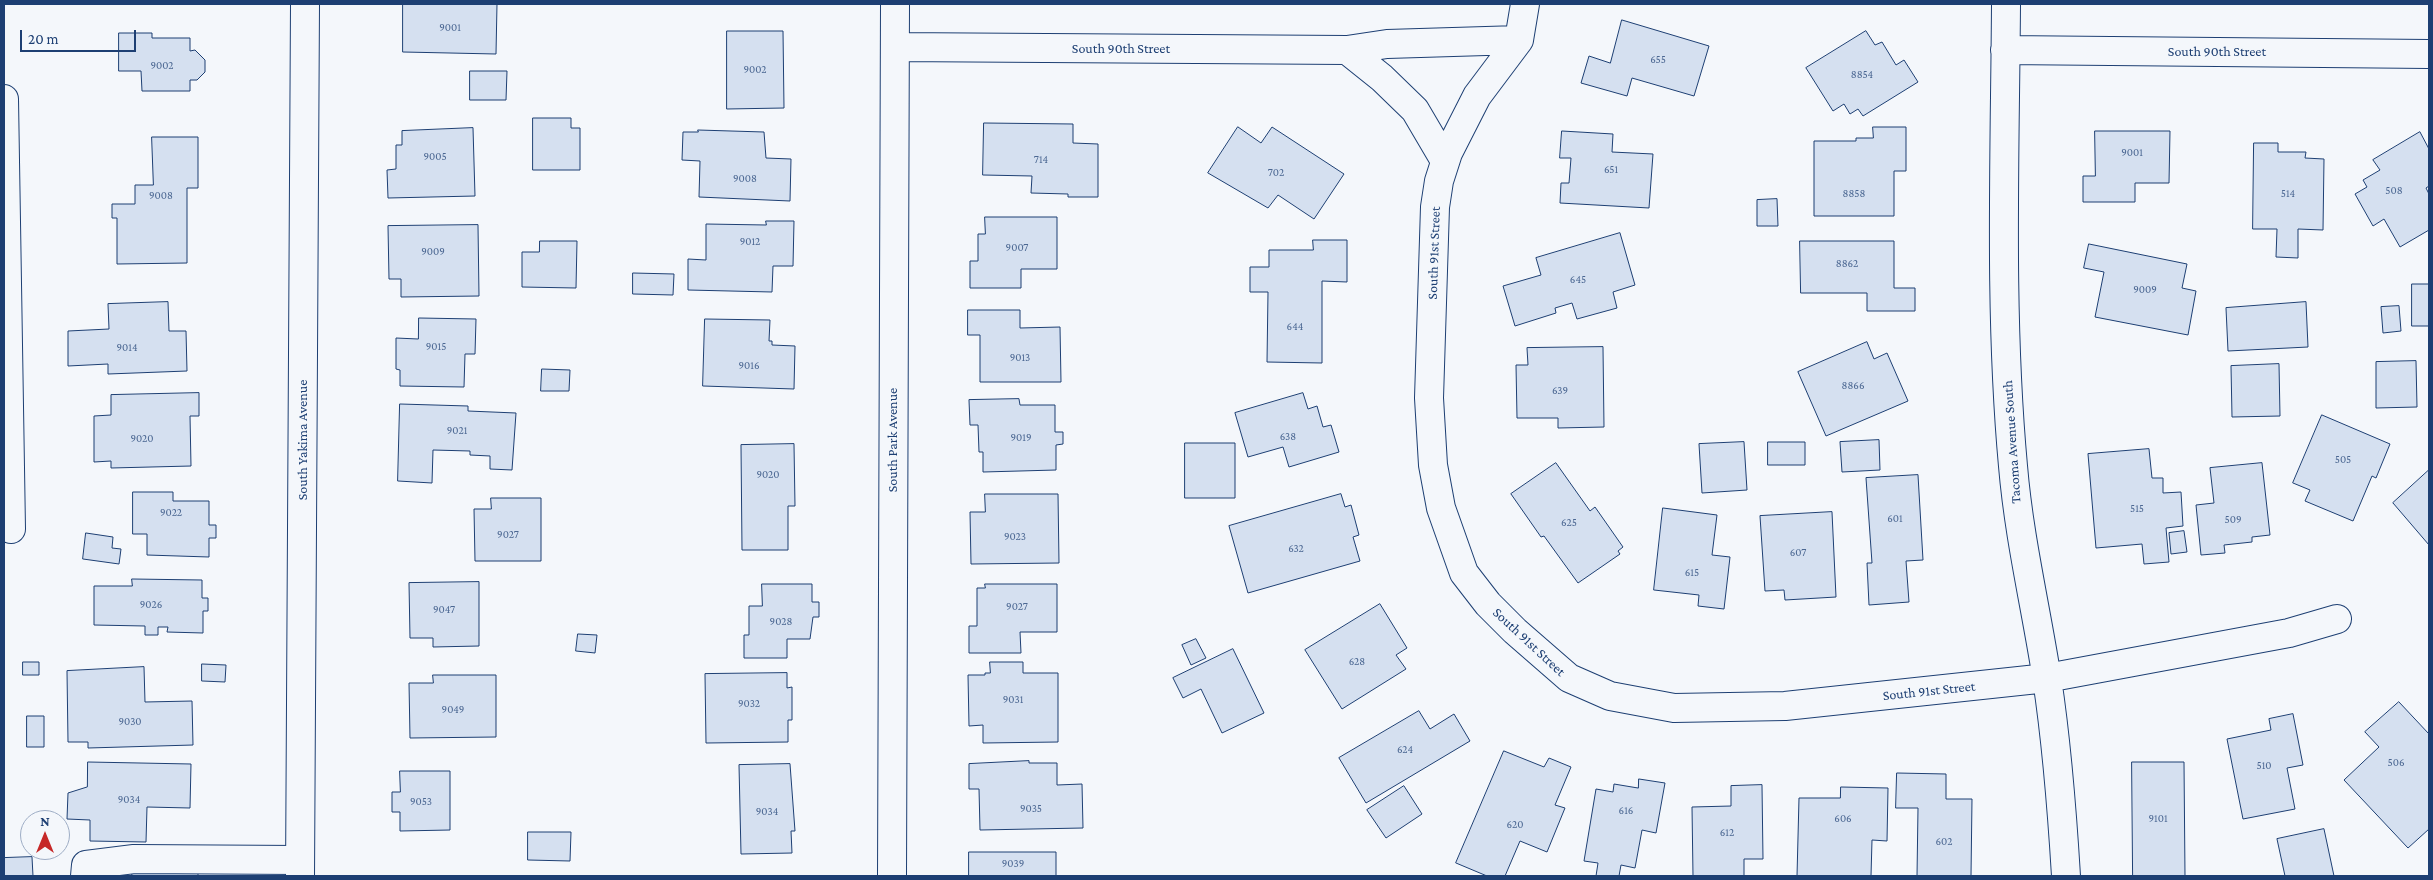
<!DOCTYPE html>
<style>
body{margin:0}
#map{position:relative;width:2433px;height:880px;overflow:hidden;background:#f4f7fb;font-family:"Crimson Pro",serif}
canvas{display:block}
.frame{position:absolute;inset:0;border:5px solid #1d3f73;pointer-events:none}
.north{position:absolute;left:20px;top:810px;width:50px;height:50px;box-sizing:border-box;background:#f4f7fb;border:1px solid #9eadc5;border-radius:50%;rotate:0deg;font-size:14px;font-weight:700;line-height:20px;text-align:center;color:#1d3f73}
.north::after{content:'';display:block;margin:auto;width:18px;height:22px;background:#c62828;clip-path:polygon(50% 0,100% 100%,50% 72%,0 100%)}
.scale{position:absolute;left:20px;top:30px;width:116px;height:22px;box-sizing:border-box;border:2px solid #1d3f73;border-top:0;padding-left:6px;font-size:15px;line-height:18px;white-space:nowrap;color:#1d3f73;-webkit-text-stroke:4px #f4f7fb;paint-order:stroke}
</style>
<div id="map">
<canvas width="2433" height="880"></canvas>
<div class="frame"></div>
<div class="north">N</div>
<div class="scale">20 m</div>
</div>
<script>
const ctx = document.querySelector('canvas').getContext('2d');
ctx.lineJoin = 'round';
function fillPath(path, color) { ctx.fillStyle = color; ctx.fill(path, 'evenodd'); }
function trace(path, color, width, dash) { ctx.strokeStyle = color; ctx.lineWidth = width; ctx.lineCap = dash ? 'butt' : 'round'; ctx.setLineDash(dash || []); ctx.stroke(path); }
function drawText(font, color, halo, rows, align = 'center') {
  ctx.font = font + ' "Crimson Pro",serif'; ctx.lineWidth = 4; ctx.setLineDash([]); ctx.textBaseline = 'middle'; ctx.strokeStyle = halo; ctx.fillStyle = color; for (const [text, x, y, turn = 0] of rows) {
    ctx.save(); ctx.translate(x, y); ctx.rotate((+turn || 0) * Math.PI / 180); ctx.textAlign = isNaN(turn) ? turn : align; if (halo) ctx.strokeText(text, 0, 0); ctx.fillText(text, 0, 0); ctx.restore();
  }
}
const building = new Path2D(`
 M403,4H497L496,54L403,52Z
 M1622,20L1709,46L1694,96L1632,78L1627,96L1581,83L1589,56L1610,63Z
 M727,31H783L784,108L727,109Z
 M1866,31L1875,45L1882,42L1896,65L1904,60L1918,82L1863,116L1858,109L1850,114L1844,104L1833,111L1806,68Z
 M119,33H152V38H190V51L195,50L205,60V72L197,80H190V91H142L141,71H119Z
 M470,71H507L506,100H470Z
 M533,118H571V128H580V170H533Z
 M984,123L1073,124V143L1098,144V197H1068V194L1031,193L1032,176L983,175Z
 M1238,127L1261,143L1272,127L1344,174L1314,219L1278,195L1268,208L1208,173Z
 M1873,127H1906V171H1894V216H1814V141H1856V138H1873Z
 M473,128L475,196L388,198L387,170L396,169V145H402V131Z
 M698,130L764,132L766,158L791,159L790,201L699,197L700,161L682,160L683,132H698Z
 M1562,131L1613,134L1612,152L1653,154L1649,208L1560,203L1561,183H1569L1571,158H1560Z
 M2095,131H2170L2169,183H2135V202H2083V176H2095Z
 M2420,132L2429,149V186L2426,188L2429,194V230L2400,247L2384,219L2373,226L2355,194L2367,187L2363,180L2380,170L2373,160Z
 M152,137H198V188H187V263L117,264V218H112V204H135V185H153Z
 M2254,143H2278V152H2306L2305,158L2324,159L2323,230L2298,229V258L2276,257L2277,229H2253Z
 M1777,199L1778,226H1757V200Z
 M985,217H1057V269H1021V288H970V261H978V234H985Z
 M766,221H794L793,266H773L772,292L688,290V259L706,260V224L766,225Z
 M478,225L479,296L401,297V279H389L388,226Z
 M1620,233L1635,285L1613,292L1617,308L1577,319L1572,303L1555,308L1556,313L1515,326L1503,286L1541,275L1536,258Z
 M1313,240H1347V282L1322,281V363L1267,362L1268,292H1250V267H1269V250H1313Z
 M540,241H577L576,288L522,287V252H539Z
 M1800,241H1894V288H1915V311H1867V293H1801Z
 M2089,244L2187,264L2182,288L2196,291L2188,335L2095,317L2104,272L2084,268Z
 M633,273L674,274L673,295L633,294Z
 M2412,284H2429V326H2412Z
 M168,302L169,331H186L187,371L108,374V364L68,366V331L109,329L108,304Z
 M2306,302L2308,347L2228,351L2226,308Z
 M2399,306L2401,331L2383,333L2381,307Z
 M968,310H1020V328L1060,327L1061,382H980V335H968Z
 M419,318L476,319L475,354H465L464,387L400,386V370L396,369V338L418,339Z
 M705,319L770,320L769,341H772V345L795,346L794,389L703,386Z
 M1867,342L1874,359L1887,353L1908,401L1826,436L1798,372Z
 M1603,347L1604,427L1558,428V418H1517L1516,365H1528L1527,348Z
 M2416,361L2417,407L2376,408V362Z
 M2279,364L2280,416L2232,417L2231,366Z
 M542,369L570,370L569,391H541Z
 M199,393V416H190L191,466L111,468V461L94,462V416L111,415V395Z
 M1303,393L1308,409L1317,406L1323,427L1331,425L1339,452L1289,467L1283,447L1248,457L1235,413Z
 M1019,399L1020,405H1055V432H1063V444L1056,445V470L983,472V452H979L978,425H970L969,400Z
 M400,404L468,406V411L516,413L512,470L490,469V456L470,455V451L433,450L432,483L398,481Z
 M2322,415L2390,444L2376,478L2372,476L2353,521L2305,501L2310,490L2293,483Z
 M1879,440L1880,470L1842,472L1840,442Z
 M1744,442L1747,490L1702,493L1699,444Z
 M1768,442H1805V465H1768Z
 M1185,443H1235V498H1185Z
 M794,444L795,506H788V550H742L741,445Z
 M2149,449L2152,478H2163V493L2181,492L2183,526L2166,528L2169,562L2144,564L2142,544L2096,548L2088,454Z
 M1556,463L1590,511L1595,507L1623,547L1618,551L1620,554L1578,583L1544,536L1541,537L1511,494Z
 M2262,463L2270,535L2252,537V542L2224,545L2225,553L2201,555L2196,505L2214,503L2210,468Z
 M2429,470V545L2393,503Z
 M1918,475L1923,560L1906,561L1909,602L1869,605L1867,563H1872L1866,478Z
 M133,492H173V501H209V525H216V538H209V557L147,555V534H133Z
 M985,494H1058L1059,563L971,564L970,512H985Z
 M1341,494L1345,507L1351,505L1359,535L1353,537L1360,561L1248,593L1229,526Z
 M491,498H541V561H475L474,509H491Z
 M1663,508L1717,515L1712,555L1730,557L1724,609L1698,606L1699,595L1654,590Z
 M1832,512L1836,597L1785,600L1784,590L1765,591L1760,516Z
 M2184,531L2187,552L2171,554L2169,533Z
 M86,533L113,537L112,548L121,549L119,564L83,559Z
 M132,579L202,580V598H208V611H203V633L167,632L168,627H158V635H145V626L94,625V586H132Z
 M479,582V646L433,647V638H410L409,583Z
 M762,584H812V602H819V617H813L810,639H787V658H744V635H749V606H762Z
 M985,584H1057V632H1020L1021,653H969V626H977V588H985Z
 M1380,604L1407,648L1396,655L1406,669L1342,709L1305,650Z
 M578,634L597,635L595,653L576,651Z
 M1196,639L1206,658L1191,665L1182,645Z
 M1233,649L1264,713L1222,733L1201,689L1183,698L1173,678Z
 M23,662H39V675H23Z
 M990,662H1023V673H1058V742L983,743V725L969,726L968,675H985V673H990Z
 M202,664L226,665L225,682L202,681Z
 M144,667L145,702L192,701L193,745L88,748V742H68L67,671Z
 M787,673V688L792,687V720H788V742L706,743L705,674Z
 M433,675H496V737L410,738L409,683H433Z
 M2399,702L2429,734V829L2408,848L2344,780L2379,747L2365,732Z
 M1419,711L1430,729L1454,714L1470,741L1366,803L1339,758Z
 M2293,714L2303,765L2287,768L2295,809L2243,819L2227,739L2271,730L2269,719Z
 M27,716H44V747H27Z
 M1504,751L1544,767L1549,758L1571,767L1555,805L1565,808L1547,852L1520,841L1505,876H1487L1456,863Z
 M1029,761V763H1057V785L1082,784L1083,828L980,830L979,789H969V764Z
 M88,762L191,764L190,808L147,807L146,842L90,841V820L67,819L68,793L87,787Z
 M2132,762H2184L2185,876H2133Z
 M790,764L795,831H791L792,853L741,854L739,765Z
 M400,771H450V830L400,831V812H392V792H400Z
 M1897,773L1946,774V799H1972L1971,876H1917L1918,808H1896Z
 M1639,779L1665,783L1656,833L1642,830L1635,868L1621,865L1619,876H1596L1598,863L1584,861L1596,789L1613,792L1614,784L1638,788Z
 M1762,785L1763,859H1744V876H1693L1692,807L1731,806V786Z
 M1404,786L1422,814L1386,838L1367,810Z
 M1841,787L1888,788L1887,841L1872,840L1871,876H1797L1799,798H1840Z
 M2324,829L2334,876H2285L2277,839Z
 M528,832H571L570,861L528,860Z
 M969,852H1056V876H969Z
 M32,857L33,876H4V858Z
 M198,866V876H132L131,869Z`);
const minor = new Path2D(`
 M1525,4L1519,40L1477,96L1448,153L1439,181L1435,207L1429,398L1433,465L1441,508L1464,573L1488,604L1515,631L1569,678L1610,696L1674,708L1785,706L2047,678L2289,633L2337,619
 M2006,4C2005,157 1999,313 2013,466C2019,538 2036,608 2047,679C2057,745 2062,810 2066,876
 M895,47L1347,50L1387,44L1519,40
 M1347,50L1382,78L1415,110L1445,161
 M2005,50L2429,54
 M4,99L11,529
 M85,876L86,865L134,859L300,860
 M892,876L895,4`);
const major = new Path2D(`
 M300,876L305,4`);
const numberNames = [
 ["9001",450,28],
 ["655",1658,60],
 ["9002",162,66],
 ["9002",755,70],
 ["8854",1862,75],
 ["9001",2132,153],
 ["9005",435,157],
 ["714",1041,160],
 ["651",1611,170],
 ["702",1276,173],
 ["9008",745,179],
 ["508",2394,191],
 ["8858",1854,194],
 ["514",2288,194],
 ["9008",161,196],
 ["9012",750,242],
 ["9007",1017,248],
 ["9009",433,252],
 ["8862",1847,264],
 ["645",1578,280],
 ["9009",2145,290],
 ["644",1295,327],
 ["9015",436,347],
 ["9014",127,348],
 ["9013",1020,358],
 ["9016",749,366],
 ["8866",1853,386],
 ["639",1560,391],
 ["9021",457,431],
 ["638",1288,437],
 ["9019",1021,438],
 ["9020",142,439],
 ["505",2343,460],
 ["9020",768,475],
 ["515",2137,509],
 ["9022",171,513],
 ["601",1895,519],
 ["509",2233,520],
 ["625",1569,523],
 ["9027",508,535],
 ["9023",1015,537],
 ["632",1296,549],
 ["607",1798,553],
 ["615",1692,573],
 ["9026",151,605],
 ["9027",1017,607],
 ["9047",444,610],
 ["9028",781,622],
 ["628",1357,662],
 ["9031",1013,700],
 ["9032",749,704],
 ["9049",453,710],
 ["9030",130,722],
 ["624",1405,750],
 ["506",2396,763],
 ["510",2264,766],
 ["9034",129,800],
 ["9053",421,802],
 ["9035",1031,809],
 ["616",1626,811],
 ["9034",767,812],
 ["606",1843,819],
 ["9101",2158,819],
 ["620",1515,825],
 ["612",1727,833],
 ["602",1944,842],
 ["9039",1013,864]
];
const streetNames = [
 ["South 90th Street",1121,49],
 ["South 90th Street",2217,52],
 ["South 91st Street",1434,253,-88],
 ["South Yakima Avenue",303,440,-90],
 ["South Park Avenue",893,440,-90],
 ["Tacoma Avenue South",2012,442,-94],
 ["South 91st Street",1529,642,43],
 ["South 91st Street",1929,691,-6]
];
fillPath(building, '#d5e0f0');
trace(building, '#1d3f73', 1);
trace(minor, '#1d3f73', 30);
trace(major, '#1d3f73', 30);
trace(minor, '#f4f7fb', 28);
trace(major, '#f4f7fb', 28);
drawText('11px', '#4b6792', null, numberNames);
drawText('14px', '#1d3f73', '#f4f7fb', streetNames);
</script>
